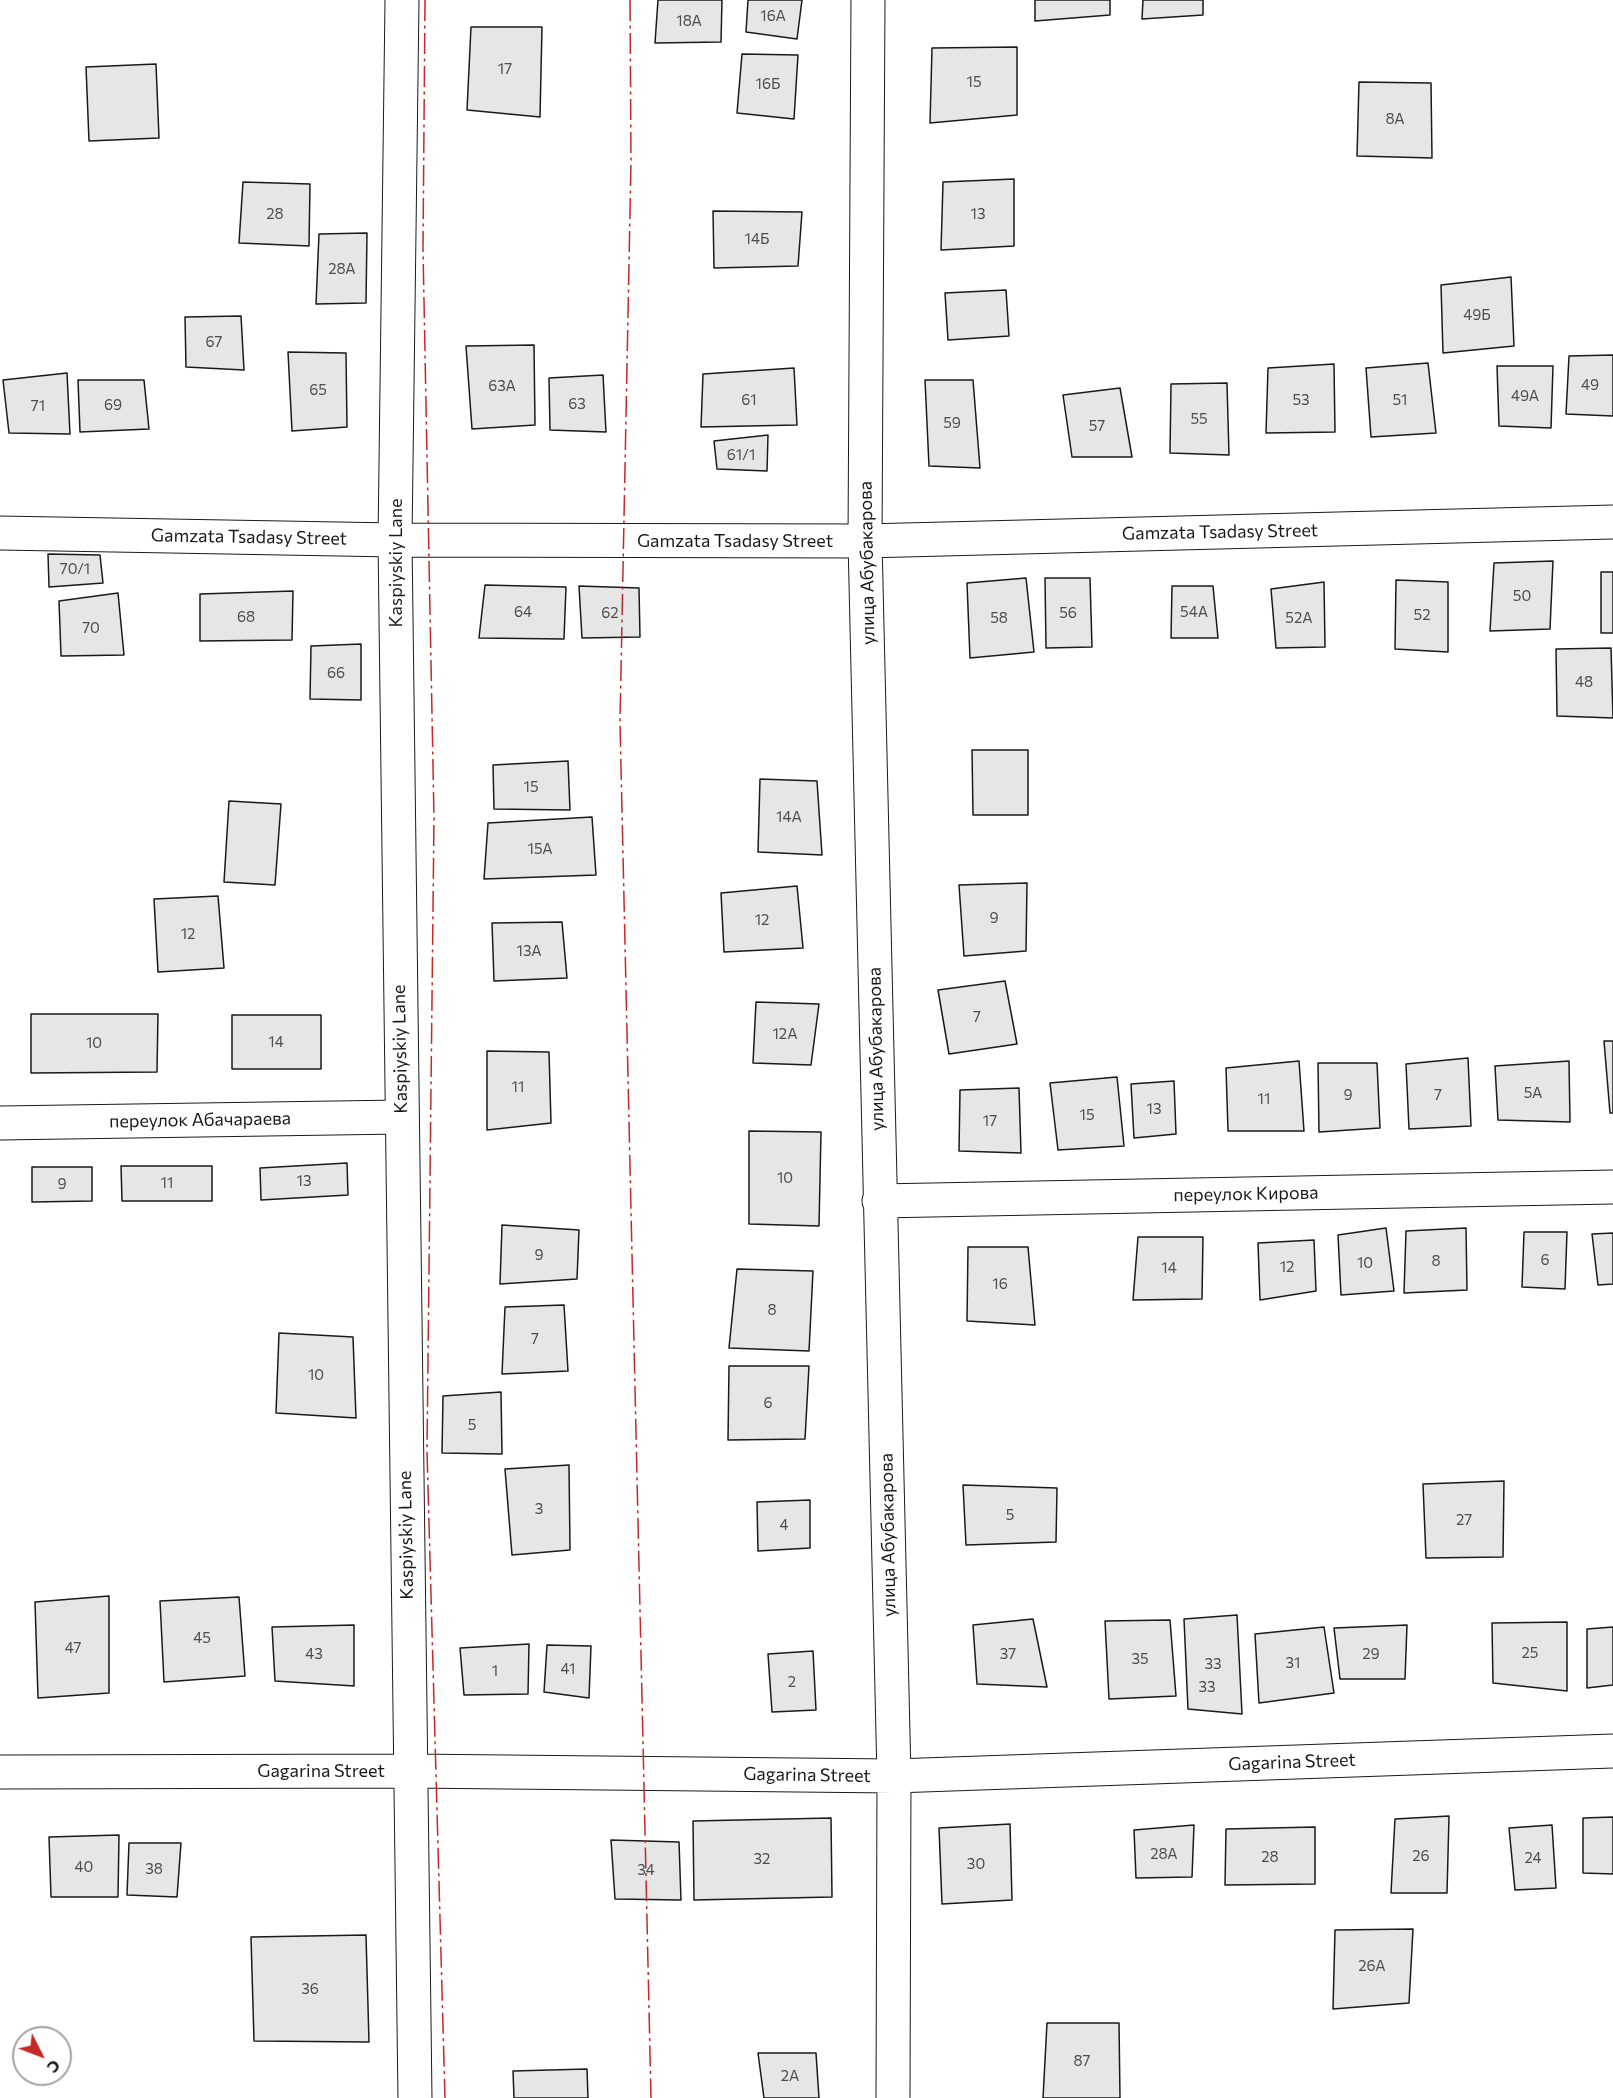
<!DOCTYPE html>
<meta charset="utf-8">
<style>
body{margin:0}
#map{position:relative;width:1613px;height:2098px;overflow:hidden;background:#fff;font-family:Commissioner,sans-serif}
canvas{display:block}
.north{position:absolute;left:12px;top:2026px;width:60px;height:60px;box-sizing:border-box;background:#fff;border:2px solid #a3a3a3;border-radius:50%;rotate:132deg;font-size:16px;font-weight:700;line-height:24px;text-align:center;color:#1a1a1a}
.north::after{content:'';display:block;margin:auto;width:21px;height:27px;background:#c62828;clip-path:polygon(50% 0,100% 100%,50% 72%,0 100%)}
</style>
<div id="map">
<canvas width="1613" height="2098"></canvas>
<div class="north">С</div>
</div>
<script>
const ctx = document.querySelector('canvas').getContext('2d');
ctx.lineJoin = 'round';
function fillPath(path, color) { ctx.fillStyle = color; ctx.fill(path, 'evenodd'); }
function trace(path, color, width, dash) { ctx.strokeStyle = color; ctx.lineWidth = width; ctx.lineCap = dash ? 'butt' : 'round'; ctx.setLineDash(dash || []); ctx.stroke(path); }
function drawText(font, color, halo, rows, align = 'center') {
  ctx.font = font + ' Commissioner,sans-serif'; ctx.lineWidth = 4.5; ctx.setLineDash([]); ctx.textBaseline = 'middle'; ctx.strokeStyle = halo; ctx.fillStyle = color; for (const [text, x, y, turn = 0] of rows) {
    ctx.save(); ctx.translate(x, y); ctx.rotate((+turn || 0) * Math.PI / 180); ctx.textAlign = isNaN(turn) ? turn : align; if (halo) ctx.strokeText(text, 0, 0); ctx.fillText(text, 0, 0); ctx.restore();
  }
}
const building = new Path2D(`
 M658,0H722L721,42L655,43Z
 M748,0H802L797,39L746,32Z
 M1035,0H1110V15L1035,21Z
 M1143,0H1203V15L1142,19Z
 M471,27H542L540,117L467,110Z
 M1017,47V115L930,123L932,48Z
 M742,54L798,55L794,119L737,113Z
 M156,64L159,138L89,141L86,67Z
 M1359,82L1431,83L1432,158L1357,156Z
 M1014,179V246L941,250L943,182Z
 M243,182L310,184L309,246L239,243Z
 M713,211L802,212L798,266L714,268Z
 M367,233L366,303L316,304L319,234Z
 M1511,277L1514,346L1443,353L1441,285Z
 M1006,290L1009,336L948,340L945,293Z
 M241,316L244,370L186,367L185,317Z
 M534,345L535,425L472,429L466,346Z
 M288,352L346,353L347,427L292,431Z
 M1613,355V416L1566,414L1569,356Z
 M1428,363L1436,433L1371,437L1366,368Z
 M1334,364L1335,432L1266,433L1268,368Z
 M1497,366H1553L1551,428L1499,426Z
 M794,368L797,425L701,427L703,374Z
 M67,373L70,434L9,433L3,380Z
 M603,375L606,432L550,430L549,378Z
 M78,380H144L149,429L80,432Z
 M925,380H973L980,468L929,466Z
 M1227,383L1229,455L1170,453L1171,384Z
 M1120,388L1132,457H1072L1063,395Z
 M768,435L767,471L717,469L714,441Z
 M48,554L100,555L103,583L49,587Z
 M1553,561L1550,629L1490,631L1494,563Z
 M1601,572H1613V633H1601Z
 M1026,578L1034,652L970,658L967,583Z
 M1045,578H1090L1092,647L1046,648Z
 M1396,580L1448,582V652L1395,649Z
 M1324,582L1325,647L1276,648L1271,589Z
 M485,585L566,587L564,639L479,638Z
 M579,586L639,588L640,637L582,638Z
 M1172,586H1213L1218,638H1171Z
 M293,591L292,640L200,641V594Z
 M118,593L124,655L61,656L59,601Z
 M361,644V700L310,699L311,646Z
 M1611,648L1613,718L1557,716L1556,649Z
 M972,750H1028V815H973Z
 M568,761L570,810L494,809L493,765Z
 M760,779L817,781L822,855L758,852Z
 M229,801L281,804L275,885L224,882Z
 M592,817L596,875L484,879L488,823Z
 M1027,883L1026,951L964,956L959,885Z
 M797,886L803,948L724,952L721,893Z
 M218,896L224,968L158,972L154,899Z
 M562,922L567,978L494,981L492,923Z
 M1005,981L1017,1044L949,1054L938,990Z
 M756,1002L819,1004L811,1065L753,1063Z
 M31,1014H158L157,1072L31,1073Z
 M232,1015H321V1069H232Z
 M1604,1041H1613V1113H1610Z
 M487,1051L549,1052L551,1123L487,1130Z
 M1468,1058L1471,1126L1409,1129L1406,1064Z
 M1299,1061L1304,1131H1228L1226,1068Z
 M1569,1061L1570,1122L1498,1120L1495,1066Z
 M1318,1063H1377L1380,1128L1319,1132Z
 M1117,1077L1124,1146L1058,1150L1050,1083Z
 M1174,1081L1176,1134L1134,1138L1131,1084Z
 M1019,1088L1021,1153L959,1151L960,1090Z
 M749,1131L821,1132L819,1226L749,1224Z
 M347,1163L348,1195L261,1200L260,1168Z
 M121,1166H212V1201H122Z
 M32,1167H92V1201L32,1202Z
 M502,1225L579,1230L577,1279L500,1284Z
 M1386,1228L1394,1291L1341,1295L1338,1235Z
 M1466,1228L1467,1290L1404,1293L1406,1231Z
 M1524,1232H1567L1565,1289L1522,1287Z
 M1613,1233V1284L1598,1285L1592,1234Z
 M1138,1237H1203L1202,1299L1133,1300Z
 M1314,1240L1316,1291L1260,1300L1258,1243Z
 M968,1247H1028L1035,1325L967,1321Z
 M737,1269L813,1271L809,1351L729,1348Z
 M564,1305L568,1371L502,1374L505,1307Z
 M279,1333L353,1337L356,1418L276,1413Z
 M729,1366H809L805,1439L728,1440Z
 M501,1392L502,1454L442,1453L443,1396Z
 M569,1465L570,1550L512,1555L505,1469Z
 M1504,1481L1503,1557L1426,1558L1423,1484Z
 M963,1485L1057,1488L1056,1542L966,1545Z
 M810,1500V1548L758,1551L757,1502Z
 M109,1596V1693L38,1698L35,1602Z
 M239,1597L245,1676L164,1682L160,1601Z
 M1237,1615L1242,1714L1188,1709L1184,1619Z
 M1033,1619L1047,1687L977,1684L973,1625Z
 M1170,1620L1176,1696L1109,1699L1105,1621Z
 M1567,1622V1691L1493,1683L1492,1623Z
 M354,1625V1686L275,1681L272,1627Z
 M1407,1625L1405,1679H1340L1334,1628Z
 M1324,1627L1334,1693L1259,1703L1255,1634Z
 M1613,1627V1685L1587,1688V1629Z
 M529,1644L528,1694L464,1695L460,1648Z
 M547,1645L591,1646L589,1698L544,1692Z
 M813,1651L816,1710L772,1712L768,1654Z
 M1449,1816L1447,1893H1391L1395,1819Z
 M1613,1817V1874L1583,1873V1818Z
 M831,1818L832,1897L694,1900L693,1821Z
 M1010,1824L1012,1900L942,1904L939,1828Z
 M1194,1825L1192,1877L1136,1878L1134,1830Z
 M1552,1825L1556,1888L1515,1890L1509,1828Z
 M1315,1827V1884L1225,1885L1226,1829Z
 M119,1835L118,1897H51L49,1837Z
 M611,1840L679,1842L681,1900L615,1899Z
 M129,1843H181L177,1897L127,1895Z
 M1413,1929L1409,2003L1333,2009L1335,1930Z
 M366,1935L369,2042L254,2041L251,1937Z
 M1047,2023H1119L1120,2098H1043Z
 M758,2053H816L819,2098H764Z
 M587,2069L588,2098H514L513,2071Z`);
const street = new Path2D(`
 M402,0L395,540L415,2098
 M868,0L865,541L894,1776L893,2098
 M0,533L395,540L865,541L1613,522
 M0,1123L401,1117
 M879,1201L1613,1187
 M0,1772L409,1771L894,1776L1613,1751`);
const power = new Path2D(`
 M425,0L423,249L434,818L427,1451L445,2098
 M630,0L631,162L620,722L651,2098`);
const numberNames = [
 ["16А",773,16],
 ["18А",689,21],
 ["17",505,69],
 ["15",974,82],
 ["16Б",768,84],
 ["8А",1395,119],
 ["28",275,214],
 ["13",978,214],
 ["14Б",757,239],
 ["28А",342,269],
 ["49Б",1477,315],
 ["67",214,342],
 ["49",1590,385],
 ["63А",502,386],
 ["65",318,390],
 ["49А",1525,396],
 ["61",749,400],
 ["53",1301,400],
 ["51",1400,400],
 ["63",577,404],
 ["69",113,405],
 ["71",38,406],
 ["55",1199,419],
 ["59",952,423],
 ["57",1097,426],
 ["61/1",741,455],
 ["70/1",75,569],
 ["50",1522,596],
 ["64",523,612],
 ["54А",1194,612],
 ["62",610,613],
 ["56",1068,613],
 ["52",1422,615],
 ["68",246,617],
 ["58",999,618],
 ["52А",1299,618],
 ["70",91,628],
 ["66",336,673],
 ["48",1584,682],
 ["15",531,787],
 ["14А",789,817],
 ["15А",540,849],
 ["9",994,918],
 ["12",762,920],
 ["12",188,934],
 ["13А",529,951],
 ["7",977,1017],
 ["12А",785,1034],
 ["14",276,1042],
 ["10",94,1043],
 ["11",518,1087],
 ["5А",1533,1093],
 ["9",1348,1095],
 ["7",1438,1095],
 ["11",1264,1099],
 ["13",1154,1109],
 ["15",1087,1115],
 ["17",990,1121],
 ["10",785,1178],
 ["13",304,1181],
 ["11",167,1183],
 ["9",62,1184],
 ["9",539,1255],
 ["6",1545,1260],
 ["8",1436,1261],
 ["10",1365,1263],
 ["12",1287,1267],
 ["14",1169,1268],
 ["16",1000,1284],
 ["8",772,1310],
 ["7",535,1339],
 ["10",316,1375],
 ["6",768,1403],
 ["5",472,1425],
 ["3",539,1509],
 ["5",1010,1515],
 ["27",1464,1520],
 ["4",784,1525],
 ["45",202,1638],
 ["47",73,1648],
 ["25",1530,1653],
 ["43",314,1654],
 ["37",1008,1654],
 ["29",1371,1654],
 ["35",1140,1659],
 ["31",1293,1663],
 ["33",1213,1664],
 ["41",568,1669],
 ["1",495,1671],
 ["2",792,1682],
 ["33",1207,1687],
 ["28А",1164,1854],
 ["26",1421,1856],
 ["28",1270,1857],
 ["24",1533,1858],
 ["32",762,1859],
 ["30",976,1864],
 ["40",84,1867],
 ["38",154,1869],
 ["34",646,1870],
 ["26А",1372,1966],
 ["36",310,1989],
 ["87",1082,2061],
 ["2А",790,2076]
];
const streetNames = [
 ["Gamzata Tsadasy Street",1220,532,-1],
 ["Gamzata Tsadasy Street",249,537,1],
 ["Gamzata Tsadasy Street",735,541],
 ["Kaspiyskiy Lane",396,563,-90],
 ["улица Абубакарова",867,563,-91],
 ["Kaspiyskiy Lane",400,1049,-91],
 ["улица Абубакарова",876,1049,-91],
 ["переулок Абачараева",200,1120,-1],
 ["переулок Кирова",1246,1194,-1],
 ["Kaspiyskiy Lane",406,1535,-91],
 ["улица Абубакарова",888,1535,-91],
 ["Gagarina Street",1292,1762,-2],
 ["Gagarina Street",321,1771],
 ["Gagarina Street",807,1775,1]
];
fillPath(building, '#e6e6e6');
trace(building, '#1a1a1a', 1.5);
trace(street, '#1a1a1a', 35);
trace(street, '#fff', 33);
trace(power, '#c62828', 1.5, [21, 4.5, 3, 4.5]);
drawText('15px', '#4d4d4d', null, numberNames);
drawText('18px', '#1a1a1a', '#fff', streetNames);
</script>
